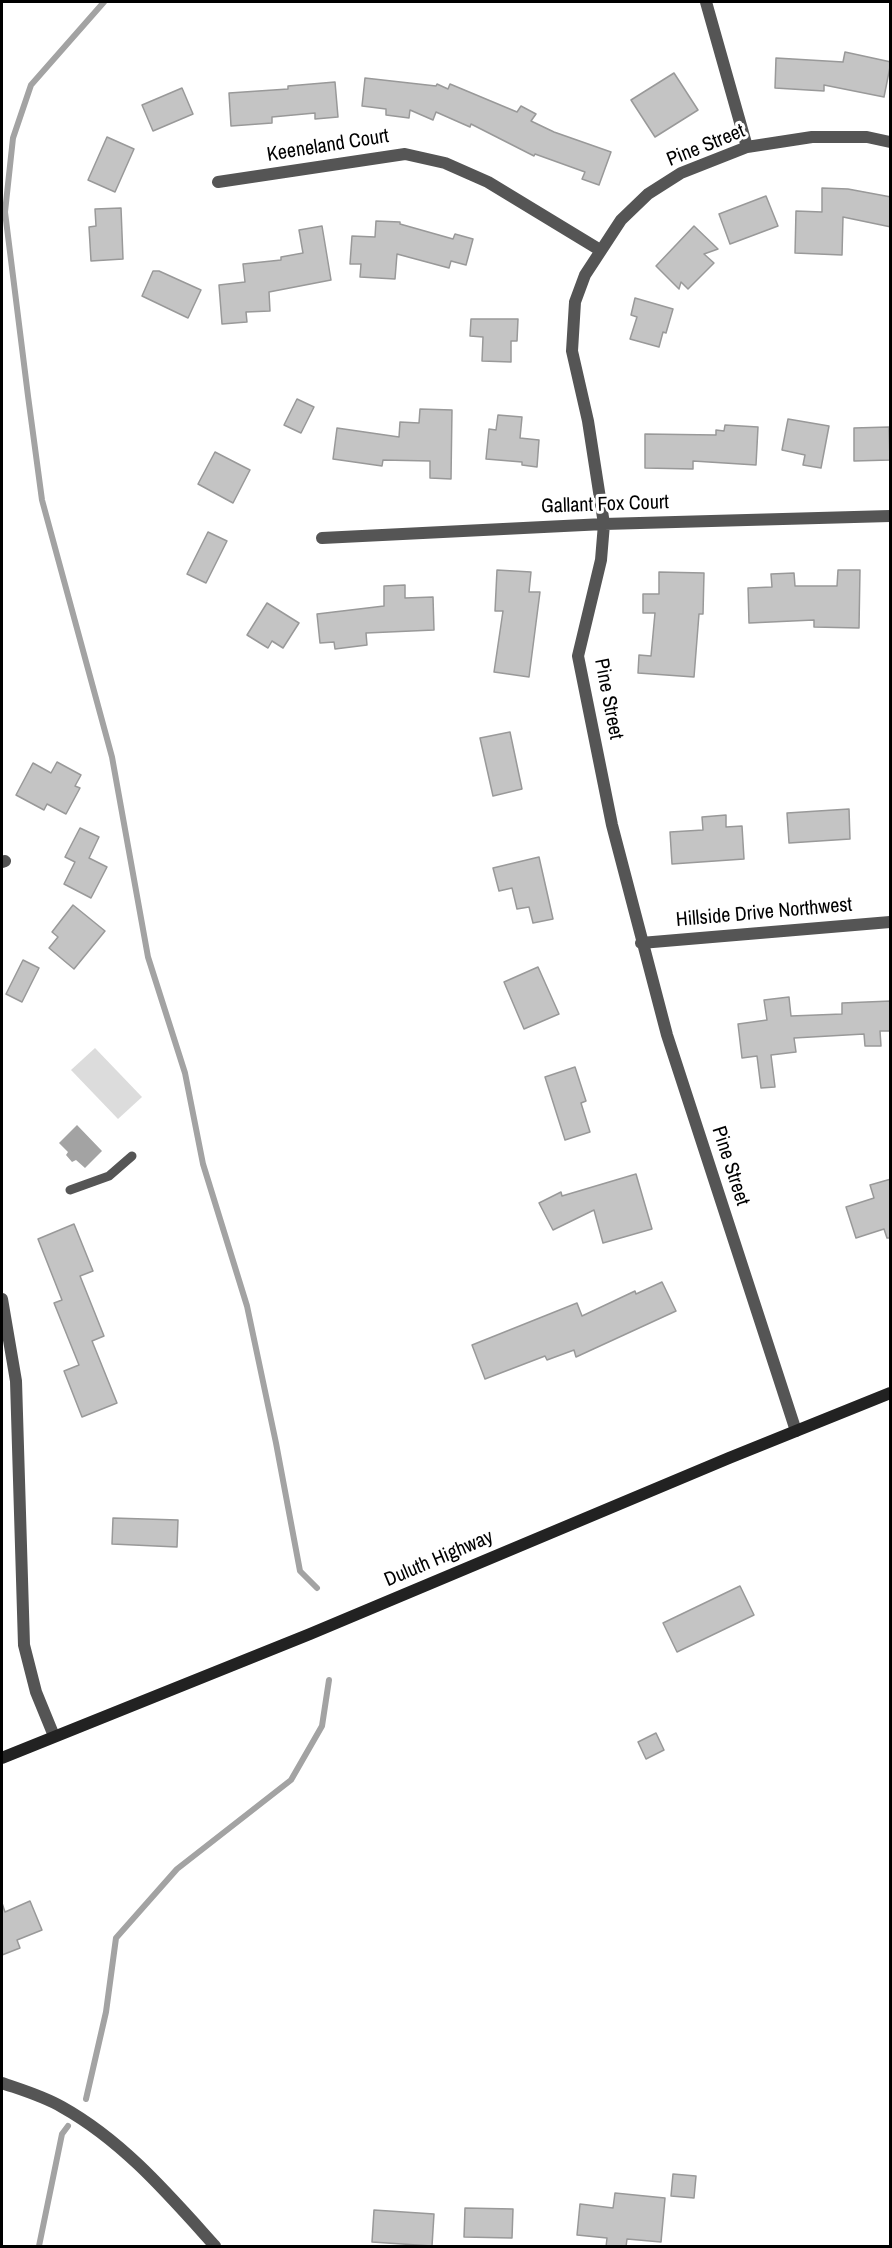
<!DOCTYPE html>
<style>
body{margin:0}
#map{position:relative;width:892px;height:2248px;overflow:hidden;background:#fff;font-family:"Archivo Narrow",sans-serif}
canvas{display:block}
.frame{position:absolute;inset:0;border:3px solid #000;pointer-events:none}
</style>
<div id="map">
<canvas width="892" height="2248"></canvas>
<div class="frame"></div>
</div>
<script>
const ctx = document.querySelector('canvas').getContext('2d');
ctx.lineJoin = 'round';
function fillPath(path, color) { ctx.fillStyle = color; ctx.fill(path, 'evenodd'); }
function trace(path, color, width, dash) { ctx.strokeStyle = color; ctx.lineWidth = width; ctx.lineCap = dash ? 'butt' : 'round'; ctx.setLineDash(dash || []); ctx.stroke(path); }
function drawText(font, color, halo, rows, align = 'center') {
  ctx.font = font + ' "Archivo Narrow",sans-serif'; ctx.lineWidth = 6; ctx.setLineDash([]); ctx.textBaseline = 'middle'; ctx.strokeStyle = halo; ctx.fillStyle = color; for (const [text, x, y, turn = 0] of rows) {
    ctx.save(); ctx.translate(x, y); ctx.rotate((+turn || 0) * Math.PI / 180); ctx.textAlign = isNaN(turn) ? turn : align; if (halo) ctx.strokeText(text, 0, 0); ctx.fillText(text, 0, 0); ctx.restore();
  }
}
const green = new Path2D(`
 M95,1048L142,1097L118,1119L71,1070Z`);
const water = new Path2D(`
 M77,1125L102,1151L85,1168L76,1160L72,1162L66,1155L68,1152L59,1143Z`);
const stream = new Path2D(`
 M104,2L31,85L13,138L5,212L28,396L42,500L112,757L148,957L185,1073L203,1164L247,1306L276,1443L300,1571L317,1588
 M86,2099L106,2012L116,1938L177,1869L291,1780L322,1726L329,1680
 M39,2246L62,2134L68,2126`);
const building = new Path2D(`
 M845,52L891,62L884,97L824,85V91L775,88L776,58L843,62Z
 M674,73L698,110L655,137L631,100Z
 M365,78L436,86L437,84L448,89L450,84L517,112L521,106L536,114L531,121L554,132L611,152L599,185L582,179L585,172L535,154L534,156L471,124L470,127L436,112L433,120L410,110L409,118L386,115V109L362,106Z
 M335,82L338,117L315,119V113L272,117V123L231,126L229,93L288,89V86Z
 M182,88L193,114L153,131L142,105Z
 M107,137L134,149L115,192L88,180Z
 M822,188L848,189L891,197V227L843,217L842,255L795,253L796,211L822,212Z
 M766,196L778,226L730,244L719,214Z
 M121,208L123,259L91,261L89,227L96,226L95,209Z
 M376,221L400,222V224L453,239L455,234L473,239L466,265L451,261L449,268L397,254L395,279L360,277L361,264H350L352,236L375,237Z
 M322,226L331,280L269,292L270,311L246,312L247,322L222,324L219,285L245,282L243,264L281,260V257L303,253L299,230Z
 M694,226L718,249L704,254L714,263L688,289L681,282L679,289L656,266Z
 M153,271H159L201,290L188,318L142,296Z
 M635,298L673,309L666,333L663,332L659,347L630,339L637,317L631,315Z
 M471,319H518L517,341H511V362L482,361L483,337L470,336Z
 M297,399L314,407L301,433L284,425Z
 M420,409L452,410L451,479L430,478V461L383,460L382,466L333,459L337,428L399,437L400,422L419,423Z
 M498,415L522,417L520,438L539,440L537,467L522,465V462L486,459L489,429L496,430Z
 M788,419L829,426L821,468L803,465L805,455L782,450Z
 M725,425L758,427L756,465L693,461V469L645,468V434L716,435V430L724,431Z
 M889,427L890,460L854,461V428Z
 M215,452L250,470L233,503L198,484Z
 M208,532L227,541L206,583L187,574Z
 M497,570L531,572L529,592H540L529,677L494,672L503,611H495Z
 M838,570H860L859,628L814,627V620L749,623L748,588L772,587L771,574L794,573L795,586H837Z
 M659,572L704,573L703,614H699L694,677L638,673L639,655L651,656L655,613H643V594H659Z
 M405,585V598L433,597L434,630L366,633L367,645L335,649L334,642L320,643L317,614L384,606V586Z
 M267,603L299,623L283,648L272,641L268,648L247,635Z
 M510,732L522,789L493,796L480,738Z
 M57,762L81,775L75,786L80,788L66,814L47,804L44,810L16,795L33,763L51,773Z
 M849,809L850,839L789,843L787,813Z
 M726,815V827L742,826L744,859L672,864L670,832L703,830L702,817Z
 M80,828L99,837L89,858L107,867L91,898L64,884L75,862L65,857Z
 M539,857L553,919L533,923L529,907L517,909L512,888L499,891L493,868Z
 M73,905L105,931L74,969L49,948L58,937L52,932Z
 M23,960L39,968L22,1002L6,994Z
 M538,967L559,1014L524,1029L504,982Z
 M789,997L791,1016L842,1014V1003L891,1001V1031H880L881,1046H865L864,1034L794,1038L796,1052L771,1055L775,1087L761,1088L757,1056L742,1058L738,1024L767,1020L764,1000Z
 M575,1067L586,1101L581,1103L590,1132L565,1140L545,1077Z
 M636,1174L652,1229L603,1243L594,1210L553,1230L539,1203L561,1192L562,1196Z
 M891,1179V1238H887L884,1229L856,1238L846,1207L874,1198L870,1185Z
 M74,1224L93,1271L80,1276L104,1336L92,1341L117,1403L82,1417L64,1371L79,1365L54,1303L62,1300L38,1239Z
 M662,1282L676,1311L576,1357L574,1350L547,1360L545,1356L485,1379L472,1345L577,1303L582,1316L635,1291L636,1294Z
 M113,1518L178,1520L177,1547L112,1544Z
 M740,1586L754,1615L677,1652L663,1623Z
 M656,1733L664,1750L646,1759L638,1742Z
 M30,1901L42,1930L17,1940L20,1948L2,1955V1903L5,1912Z
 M673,2174L696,2176L694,2198L671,2196Z
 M615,2193L665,2198L661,2242L627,2239L626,2247H606L607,2238L577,2235L580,2204L613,2208Z
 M465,2208L513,2209L512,2238L464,2237Z
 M374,2210L434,2214L432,2246L372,2242Z`);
const service = new Path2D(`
 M70,1190L109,1176L132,1156`);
const minor = new Path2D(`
 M706,2L747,147
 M218,182L405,154L445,163L488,182L600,250
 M322,538L604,524L890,516
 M2,862L5,861
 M641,943L890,922
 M2,1299L16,1381L24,1645L36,1692L54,1736
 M796,1431L667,1035L612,825L578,656L601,560L604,524L588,421L572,351L575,302L585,275L621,220L648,194L681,173L747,147L812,137H867L890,142
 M2,2083C22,2090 43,2096 62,2107C123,2141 169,2195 215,2246`);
const secondary = new Path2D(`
 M2,1758L310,1634L729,1458L890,1393`);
const streetNames = [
 ["Keeneland Court",328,146,-9],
 ["Pine Street",706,146,-22],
 ["Gallant Fox Court",605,505,-2],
 ["Pine Street",608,699,79],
 ["Hillside Drive Northwest",764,913,-5],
 ["Pine Street",730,1166,72],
 ["Duluth Highway",439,1559,-23]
];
fillPath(green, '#dcdcdc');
fillPath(water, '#a3a3a3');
trace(stream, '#a3a3a3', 6);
fillPath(building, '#c4c4c4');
trace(building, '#999', 1.5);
trace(service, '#555', 9);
trace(minor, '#555', 12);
trace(secondary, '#222', 12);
drawText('20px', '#000', '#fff', streetNames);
</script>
